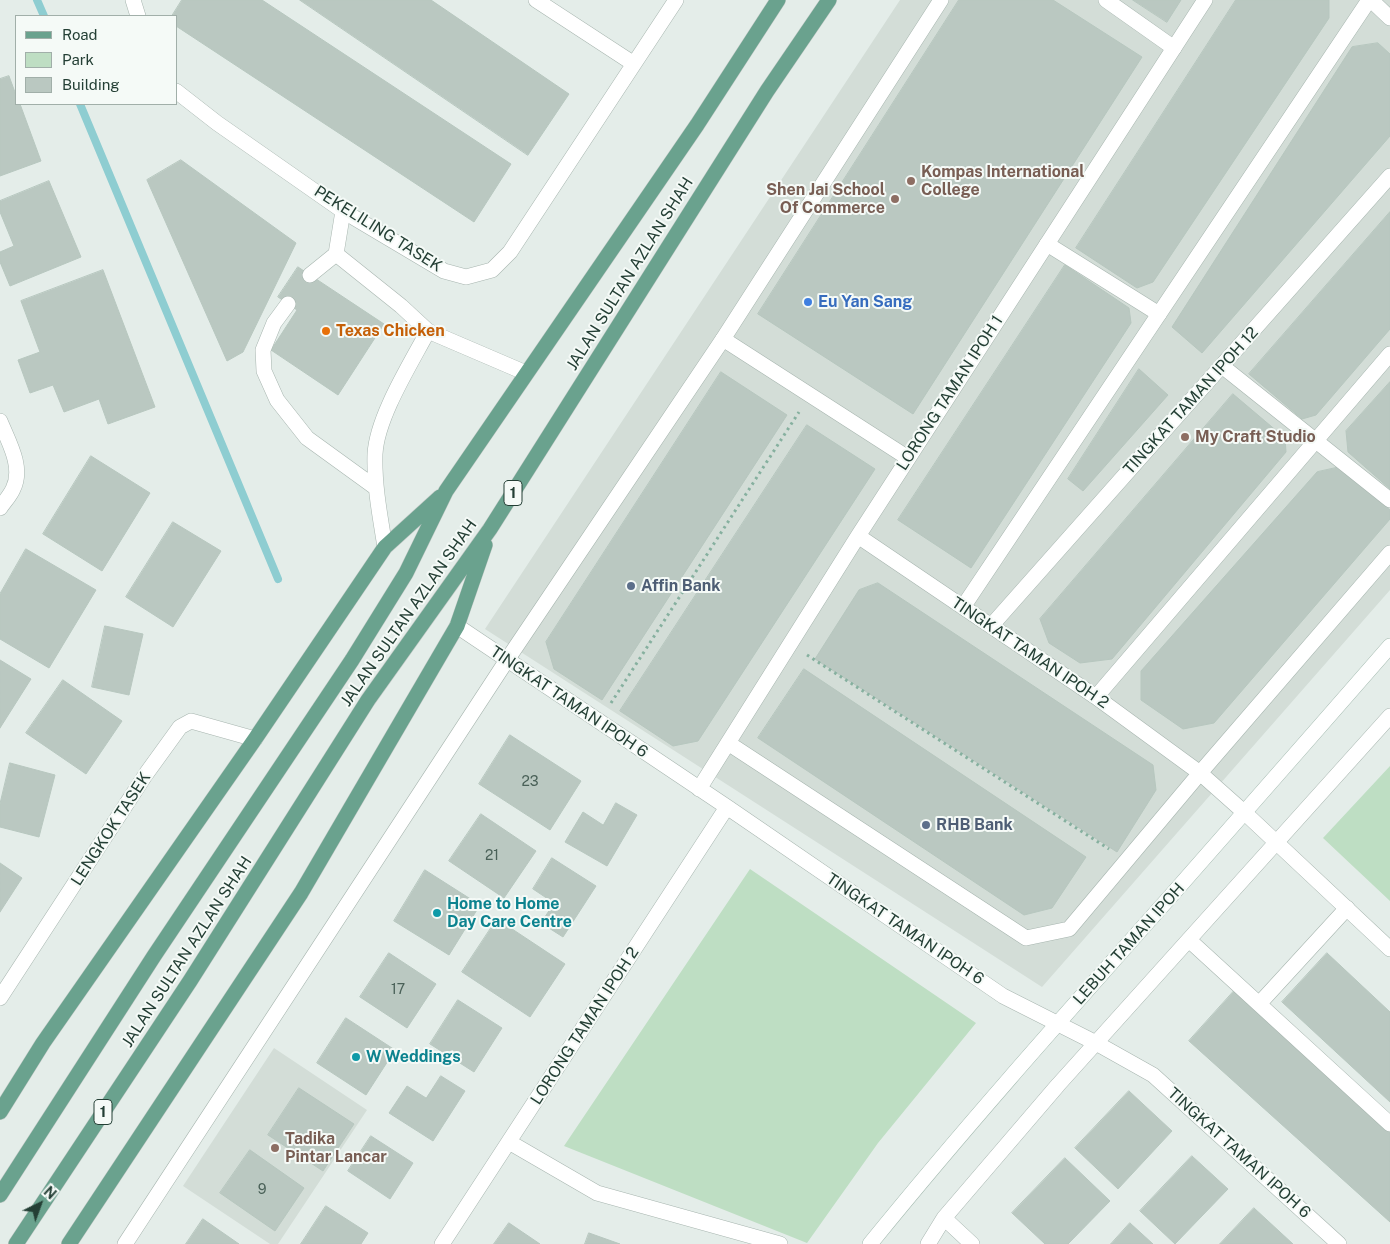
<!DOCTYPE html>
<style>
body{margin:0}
#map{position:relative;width:1390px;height:1244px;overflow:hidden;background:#e4ede9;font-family:"Public Sans",sans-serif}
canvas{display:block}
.legend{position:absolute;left:15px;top:15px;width:162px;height:90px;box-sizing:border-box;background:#f5faf7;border:1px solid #a1afa9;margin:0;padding:6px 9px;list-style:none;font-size:15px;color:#243f35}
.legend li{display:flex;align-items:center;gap:10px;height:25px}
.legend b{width:25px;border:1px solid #a1afa9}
.north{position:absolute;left:15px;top:1179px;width:50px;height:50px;-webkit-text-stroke:4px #f5faf7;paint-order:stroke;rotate:42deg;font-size:14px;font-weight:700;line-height:20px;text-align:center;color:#243f35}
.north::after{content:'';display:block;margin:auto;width:18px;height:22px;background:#243f35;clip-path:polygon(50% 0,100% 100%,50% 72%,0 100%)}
</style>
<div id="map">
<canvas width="1390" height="1244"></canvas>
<ul class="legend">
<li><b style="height:6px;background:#6aa28e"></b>Road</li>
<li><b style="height:14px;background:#bedec3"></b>Park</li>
<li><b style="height:14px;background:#bac8c1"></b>Building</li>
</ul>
<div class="north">N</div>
</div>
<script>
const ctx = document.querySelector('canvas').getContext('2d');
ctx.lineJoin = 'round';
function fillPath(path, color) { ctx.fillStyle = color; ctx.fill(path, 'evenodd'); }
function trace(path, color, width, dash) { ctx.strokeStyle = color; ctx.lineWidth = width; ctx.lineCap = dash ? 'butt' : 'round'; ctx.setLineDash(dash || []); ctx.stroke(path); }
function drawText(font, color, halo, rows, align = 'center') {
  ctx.font = font + ' "Public Sans",sans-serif'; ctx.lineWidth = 4; ctx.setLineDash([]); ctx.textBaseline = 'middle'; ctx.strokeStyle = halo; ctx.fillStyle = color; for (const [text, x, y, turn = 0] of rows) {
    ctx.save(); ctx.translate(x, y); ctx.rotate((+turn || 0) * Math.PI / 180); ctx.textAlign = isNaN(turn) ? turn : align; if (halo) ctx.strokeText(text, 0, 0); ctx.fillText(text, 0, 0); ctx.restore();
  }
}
const built = new Path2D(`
 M900,0H1390V590L1042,987L485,629Z
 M274,1048L367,1110L278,1244H270L183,1186Z`);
const green = new Path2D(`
 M1390,766V901L1323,838Z
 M750,869L976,1023L878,1143L807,1243L564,1146Z`);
const stream = new Path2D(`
 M37,0L44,16
 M80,104L278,579`);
const building = new Path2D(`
 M182,0H262L511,164L474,222L176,26V16H172Z
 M300,0H431L569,94L528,155Z
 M959,0H1053L1142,57L913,414L758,314Z
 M1133,0H1181L1167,22Z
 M1236,0H1329V18L1153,282L1137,288L1076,248Z
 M1378,43L1390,54V136L1202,353L1172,327L1352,47Z
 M9,76L16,95V104H20L41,161L0,176V79Z
 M181,160L296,243L243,352L227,361L147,180Z
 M49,181L81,257L10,286L0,262V252L14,246L0,212V201Z
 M1390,212V329L1316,415L1302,419L1249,374Z
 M1065,265L1129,308L1131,323L971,568L898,520Z
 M298,267L384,324L338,395L271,350L297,310L278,297Z
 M103,270L155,407L108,424L99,399L64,412L53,385L30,393L18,360L40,352L21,301Z
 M1139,369L1168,395L1083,491L1068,479Z
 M721,372L787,415L602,700L554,669L546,642Z
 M1390,382V489L1348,452L1346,431Z
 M1233,394L1285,438L1286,452L1112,659L1080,663L1049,643L1040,619Z
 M807,425L875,469L698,741L673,746L620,711Z
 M91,456L150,493L102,571L43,534Z
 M1340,467L1390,510V519L1214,723L1183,729L1141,700V671L1317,472Z
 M173,522L221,551L173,627L126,597Z
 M26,549L96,590L49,668L0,639V594Z
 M878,583L1153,765L1156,790L1117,852L815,659L859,590Z
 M105,626L143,634L129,695L92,687Z
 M0,660L31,679L0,728Z
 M804,669L1086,857L1052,908L1024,915L758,738Z
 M63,680L122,721L86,774L26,733Z
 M510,735L581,781L550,830L479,784Z
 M10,763L55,775L39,837L0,827V804Z
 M616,803L637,815L607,866L565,842L583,812L603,825Z
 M481,814L536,851L504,898L449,861Z
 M552,858L596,886L563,937L541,923L554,903L533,889Z
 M0,863L22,878L0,912Z
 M425,870L480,905L449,955L394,921Z
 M497,919L565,964L530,1017L462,972Z
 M389,953L436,984L407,1028L360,997Z
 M1327,953L1390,1012V1102L1282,1002Z
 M1234,991L1390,1131V1222L1189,1041Z
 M458,1000L502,1028L474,1072L430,1044Z
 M346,1018L395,1050L366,1095L317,1063Z
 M441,1076L465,1091L433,1141L389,1113L407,1086L426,1098Z
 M299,1088L354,1124L323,1171L268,1135Z
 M1129,1091L1172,1131L1118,1189L1075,1148Z
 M371,1136L413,1163L390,1199L348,1171Z
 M250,1150L304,1188L275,1231L220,1193Z
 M1192,1156L1228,1189L1175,1244L1140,1211Z
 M1065,1158L1110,1201L1068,1244H1045L1012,1213Z
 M326,1206L368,1233L361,1244H301Z
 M1254,1208L1293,1244H1220Z
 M203,1219L239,1244H186Z
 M509,1223L540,1244H494Z
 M1130,1223L1153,1244H1111Z
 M589,1233L620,1244H585Z`);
const path = new Path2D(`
 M807,655L1109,849
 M611,703L799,412`);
const lane = new Path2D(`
 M1106,0L1174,48
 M1047,244L1159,314
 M336,254L401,306L428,331L526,373
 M310,275L336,254L343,211
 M288,304L274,323L263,350L264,371L277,400L307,438L376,488
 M723,339L908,458
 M1222,366L1390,500
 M385,547C380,516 374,485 375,454C377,417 410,365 428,331
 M1189,940L1390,1124
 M1259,1004L1347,908`);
const street = new Path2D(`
 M133,0L138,16
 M536,0L634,64
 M1371,0L1390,18
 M176,91L217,123L343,211L444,271L466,277L492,270L510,252L676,0
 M0,421C8,441 24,467 13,489C10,496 4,502 0,508
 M858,536L1096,697L1200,773L1245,813L1390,949
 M963,607L1369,0
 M457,626L727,807L1003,996L1096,1043L1153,1075L1339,1244
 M991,626L1390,176
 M1096,697L1390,354
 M728,743L1026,938L1069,929L1200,773L1390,553
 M699,789L858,536L1205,0
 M0,998L146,774L180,727L191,721L255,739
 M509,1142L597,1193L780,1244
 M944,1218L972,1244
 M125,1244L507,660L723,339L941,0
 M442,1244L727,807
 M928,1244L944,1218L1058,1085L1390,716`);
const secondary = new Path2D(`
 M870,1244C969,1122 1073,1006 1177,889C1249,808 1319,727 1390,646`);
const primary = new Path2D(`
 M0,1112L43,1043L255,739L385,547L440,497
 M0,1195L154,956L352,660L406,573L446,491L697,125L778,0
 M16,1244L190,981L368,700L490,529L767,91L829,0
 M69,1244L301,893L457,626L485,545`);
const markers = [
 [911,181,5,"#8d6e63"],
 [895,199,5,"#8d6e63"],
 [808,302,5,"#3f7fe0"],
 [326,331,5,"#e8710a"],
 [1185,437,5,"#8d6e63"],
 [631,586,5,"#5c6f8a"],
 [926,825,5,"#5c6f8a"],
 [437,913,5,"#0f9aa8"],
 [356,1057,5,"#0f9aa8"],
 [275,1148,5,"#8d6e63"]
];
const numberNames = [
 ["23",530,782],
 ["21",492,856],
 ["17",398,990],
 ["9",262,1190]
];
const shields = [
 [513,493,18],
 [103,1112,18]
];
const shieldNames = [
 ["1",513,493],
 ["1",103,1112]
];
const educationNames = [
 ["Kompas International",921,172],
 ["College",921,190],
 ["Shen Jai School",885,190,"right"],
 ["Of Commerce",885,208,"right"],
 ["My Craft Studio",1195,437],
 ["Tadika",285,1139],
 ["Pintar Lancar",285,1157]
];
const streetNames = [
 ["PEKELILING TASEK",378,229,32],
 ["JALAN SULTAN AZLAN SHAH",630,274,-58],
 ["LORONG TAMAN IPOH 1",950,393,-57],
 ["TINGKAT TAMAN IPOH 12",1191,401,-48],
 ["JALAN SULTAN AZLAN SHAH",409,613,-55],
 ["TINGKAT TAMAN IPOH 2",1030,653,34],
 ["TINGKAT TAMAN IPOH 6",569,702,34],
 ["LENGKOK TASEK",111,829,-57],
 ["TINGKAT TAMAN IPOH 6",905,929,34],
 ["LEBUH TAMAN IPOH",1129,944,-48],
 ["JALAN SULTAN AZLAN SHAH",187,952,-57],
 ["LORONG TAMAN IPOH 2",585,1026,-57],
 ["TINGKAT TAMAN IPOH 6",1239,1153,42]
];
const shopNames = [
 ["Eu Yan Sang",818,302]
];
const foodNames = [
 ["Texas Chicken",336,331]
];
const serviceNames = [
 ["Affin Bank",641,586],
 ["RHB Bank",936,825]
];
const cultureNames = [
 ["Home to Home",447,904],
 ["Day Care Centre",447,922],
 ["W Weddings",366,1057]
];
fillPath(built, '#d3ddd7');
fillPath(green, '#bedec3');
trace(stream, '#8ecdd1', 8);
fillPath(building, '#bac8c1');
trace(building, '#b7c7bf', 1);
trace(lane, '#a7b5af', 16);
trace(street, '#a7b5af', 16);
trace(secondary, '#a3b9af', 16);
trace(primary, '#c2c9c6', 16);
trace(path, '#86b09f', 3, [2.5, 4]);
trace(lane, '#fff', 15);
trace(street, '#fff', 15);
trace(secondary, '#fff', 15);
trace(primary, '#6aa28e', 15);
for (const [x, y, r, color] of markers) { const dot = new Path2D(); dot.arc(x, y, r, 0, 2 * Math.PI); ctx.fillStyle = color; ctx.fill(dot); trace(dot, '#f5faf7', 2); }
drawText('14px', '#4a6158', null, numberNames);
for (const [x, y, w] of shields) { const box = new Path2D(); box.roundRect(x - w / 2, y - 12.5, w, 25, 4); ctx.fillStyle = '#f5faf7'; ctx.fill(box); trace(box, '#243f35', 1); }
drawText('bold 15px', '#243f35', null, shieldNames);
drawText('bold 16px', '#785e54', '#f5faf7', educationNames, 'left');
drawText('16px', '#243f35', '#f5faf7', streetNames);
drawText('bold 16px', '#366cbe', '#f5faf7', shopNames, 'left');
drawText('bold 16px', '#c56008', '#f5faf7', foodNames, 'left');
drawText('bold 16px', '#4e5e75', '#f5faf7', serviceNames, 'left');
drawText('bold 16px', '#0d838f', '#f5faf7', cultureNames, 'left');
</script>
